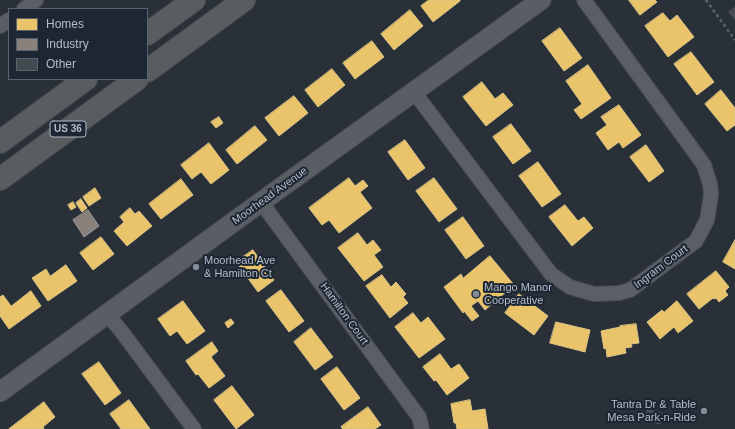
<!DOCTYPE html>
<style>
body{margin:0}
#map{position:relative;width:735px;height:429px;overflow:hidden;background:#2a3038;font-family:Arial,sans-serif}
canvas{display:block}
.legend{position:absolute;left:8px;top:8px;width:140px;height:72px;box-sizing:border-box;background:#1d2633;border:1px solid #59626f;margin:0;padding:5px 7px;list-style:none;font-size:12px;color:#b4bcc9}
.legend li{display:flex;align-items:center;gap:8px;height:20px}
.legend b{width:20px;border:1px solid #59626f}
</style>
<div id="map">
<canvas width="735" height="429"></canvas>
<ul class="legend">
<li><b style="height:11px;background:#e9c46a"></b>Homes</li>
<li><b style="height:11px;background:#8a817c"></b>Industry</li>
<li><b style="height:11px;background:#444950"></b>Other</li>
</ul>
</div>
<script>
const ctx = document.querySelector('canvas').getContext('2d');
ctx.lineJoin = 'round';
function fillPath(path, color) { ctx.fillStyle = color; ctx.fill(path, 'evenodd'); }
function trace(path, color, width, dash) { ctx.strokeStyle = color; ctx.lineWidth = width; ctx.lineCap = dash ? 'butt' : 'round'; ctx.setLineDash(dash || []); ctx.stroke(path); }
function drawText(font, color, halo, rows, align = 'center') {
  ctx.font = font + ' Arial,sans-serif'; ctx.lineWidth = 4; ctx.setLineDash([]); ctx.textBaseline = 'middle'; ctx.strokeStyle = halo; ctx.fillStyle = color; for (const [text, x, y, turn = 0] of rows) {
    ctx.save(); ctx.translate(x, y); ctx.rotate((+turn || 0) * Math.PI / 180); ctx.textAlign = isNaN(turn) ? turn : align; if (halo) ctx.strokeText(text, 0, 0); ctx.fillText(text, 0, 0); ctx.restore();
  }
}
const homes = new Path2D(`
 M429,0H460V1L433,22L421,6Z
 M629,0H655L657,2L640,15Z
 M410,10L423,26L394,50L381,34Z
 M663,13L670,21L677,15L694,37L668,57L645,26Z
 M560,28L582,58L564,71L542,41Z
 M372,41L384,57L355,79L343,63Z
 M691,52L714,82L697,95L674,64Z
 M588,65L611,98L581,119L574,110L582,104L566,81Z
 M332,69L345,85L318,107L305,90Z
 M482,82L495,99L503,93L513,105L486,126L463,97Z
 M721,90L735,108V125L727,131L705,104Z
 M294,96L308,113L279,136L265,118Z
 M619,105L641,135L623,148L619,142L608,150L596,133L607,125L601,117Z
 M219,117L223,123L216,128L211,122Z
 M511,124L531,151L513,164L493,137Z
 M255,126L267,140L237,164L226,150Z
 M405,140L425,168L408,180L388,152Z
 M209,143L229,170L211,184L201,172L192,179L181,165Z
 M646,145L664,171L649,182L630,157Z
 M538,162L561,194L542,207L519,176Z
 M349,178L355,186L363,180L368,186L360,192L372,208L339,233L329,220L322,225L309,208Z
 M434,178L457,209L439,222L416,191Z
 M181,179L193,195L161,219L149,204Z
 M95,188L101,198L89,206L83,197Z
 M81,199L87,208L82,212L76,203Z
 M73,202L76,207L71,210L68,205Z
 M565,205L578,221L584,217L593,228L572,246L549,217Z
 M130,208L135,214L139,211L152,226L127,246L114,231L124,222L120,217Z
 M463,217L484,246L466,259L445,230Z
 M358,233L367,245L373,240L381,250L374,255L383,267L364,281L338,248Z
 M101,237L114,254L93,270L80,253Z
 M735,240V269L723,262Z
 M253,250L274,280L258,292L236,262Z
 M490,256L514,285L485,310L478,301L471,306L479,316L472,321L464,311L463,313L444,287L461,274L463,278Z
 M66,265L77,281L48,301L32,278L46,269L50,276Z
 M716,271L729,287L725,291L728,295L719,302L716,298L714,299L713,298L699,309L687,294Z
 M382,275L391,287L396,282L406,294L403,297L408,303L390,318L366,286Z
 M281,290L304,321L289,332L266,301Z
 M31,291L41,306L9,329L0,316V297L3,295L11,306Z
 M519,294L548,316L534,335L505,313Z
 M183,301L205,331L187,344L177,331L170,336L158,319Z
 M677,301L693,321L678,333L674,327L660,339L647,322L662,310L664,312Z
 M413,313L421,323L428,317L445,339L419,358L395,327Z
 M231,319L234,323L228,328L225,323Z
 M556,322L590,330L585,352L550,343Z
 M636,324L639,343L631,344L632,347L625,348L626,353L607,357L606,348L604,349L601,331L620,327V326Z
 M311,328L333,357L315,370L294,342Z
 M212,342L218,351L211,357L225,376L209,388L198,374L196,375L186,361Z
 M440,354L451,369L459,364L469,378L447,395L436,380L434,381L423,367Z
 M99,362L121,393L105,405L82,374Z
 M337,367L360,398L344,410L321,379Z
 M232,386L254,415L236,429L214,400Z
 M129,400L150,429H121L110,414Z
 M470,400L472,411L485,409L488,429H457L456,423H454L451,404Z
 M44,402L55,417L43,427L44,429H9Z
 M368,407L381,425L375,429H343L341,427Z`);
const industry = new Path2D(`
 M88,210L99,226L84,237L73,220Z`);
const building = new Path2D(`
 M735,8V19L729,12Z
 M648,410L663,414L660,424L645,420Z`);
const path = new Path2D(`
 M706,0L735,40`);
const street = new Path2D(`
 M24,9L36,0
 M0,26L9,20
 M414,92L551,274L570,287L594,294L619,293L630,290L696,241L707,220L711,195L710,184L704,165L584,0
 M261,202L419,417L422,429
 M107,314L122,332L194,429`);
const secondary = new Path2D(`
 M0,392L261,202L541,0`);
const highway = new Path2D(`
 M147,34L194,0
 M147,71L244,0
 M0,142L86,79
 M0,179L137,79`);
const markers = [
 [196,267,4,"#848b96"],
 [476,294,4,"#848b96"],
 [704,411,4,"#848b96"]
];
const shields = [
 [68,129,36]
];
const shieldNames = [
 ["US 36",68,129]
];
const streetNames = [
 ["Moorhead Avenue",270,196,-36],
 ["Ingram Court",661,267,-37],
 ["Hamilton Court",344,314,54]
];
const poiNames = [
 ["Moorhead Ave",204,261],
 ["& Hamilton Ct",204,274],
 ["Mango Manor",484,288],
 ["Cooperative",484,301],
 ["Tantra Dr & Table",696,405,"right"],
 ["Mesa Park-n-Ride",696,418,"right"]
];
fillPath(homes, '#e9c46a');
trace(homes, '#d9c286', 1);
fillPath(industry, '#8a817c');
trace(industry, '#979393', 1);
fillPath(building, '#444950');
trace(building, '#52575f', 1);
trace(street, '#484c53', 16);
trace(secondary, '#484c53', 21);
trace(highway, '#474c53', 24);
trace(path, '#5d636a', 2.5, [3, 3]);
trace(street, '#5a5e66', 14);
trace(secondary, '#595d64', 19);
trace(highway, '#5a5d60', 22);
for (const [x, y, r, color] of markers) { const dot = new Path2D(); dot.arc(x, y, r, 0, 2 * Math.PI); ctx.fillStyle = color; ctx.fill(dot); trace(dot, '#1d2633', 1.5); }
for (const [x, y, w] of shields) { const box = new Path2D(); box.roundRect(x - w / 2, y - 8, w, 16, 3); ctx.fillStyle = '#1d2633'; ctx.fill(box); trace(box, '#b4bcc9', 1); }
drawText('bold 10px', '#b4bcc9', null, shieldNames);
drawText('11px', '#b4bcc9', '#1d2633', streetNames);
drawText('11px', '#b4bcc9', '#1d2633', poiNames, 'left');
</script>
